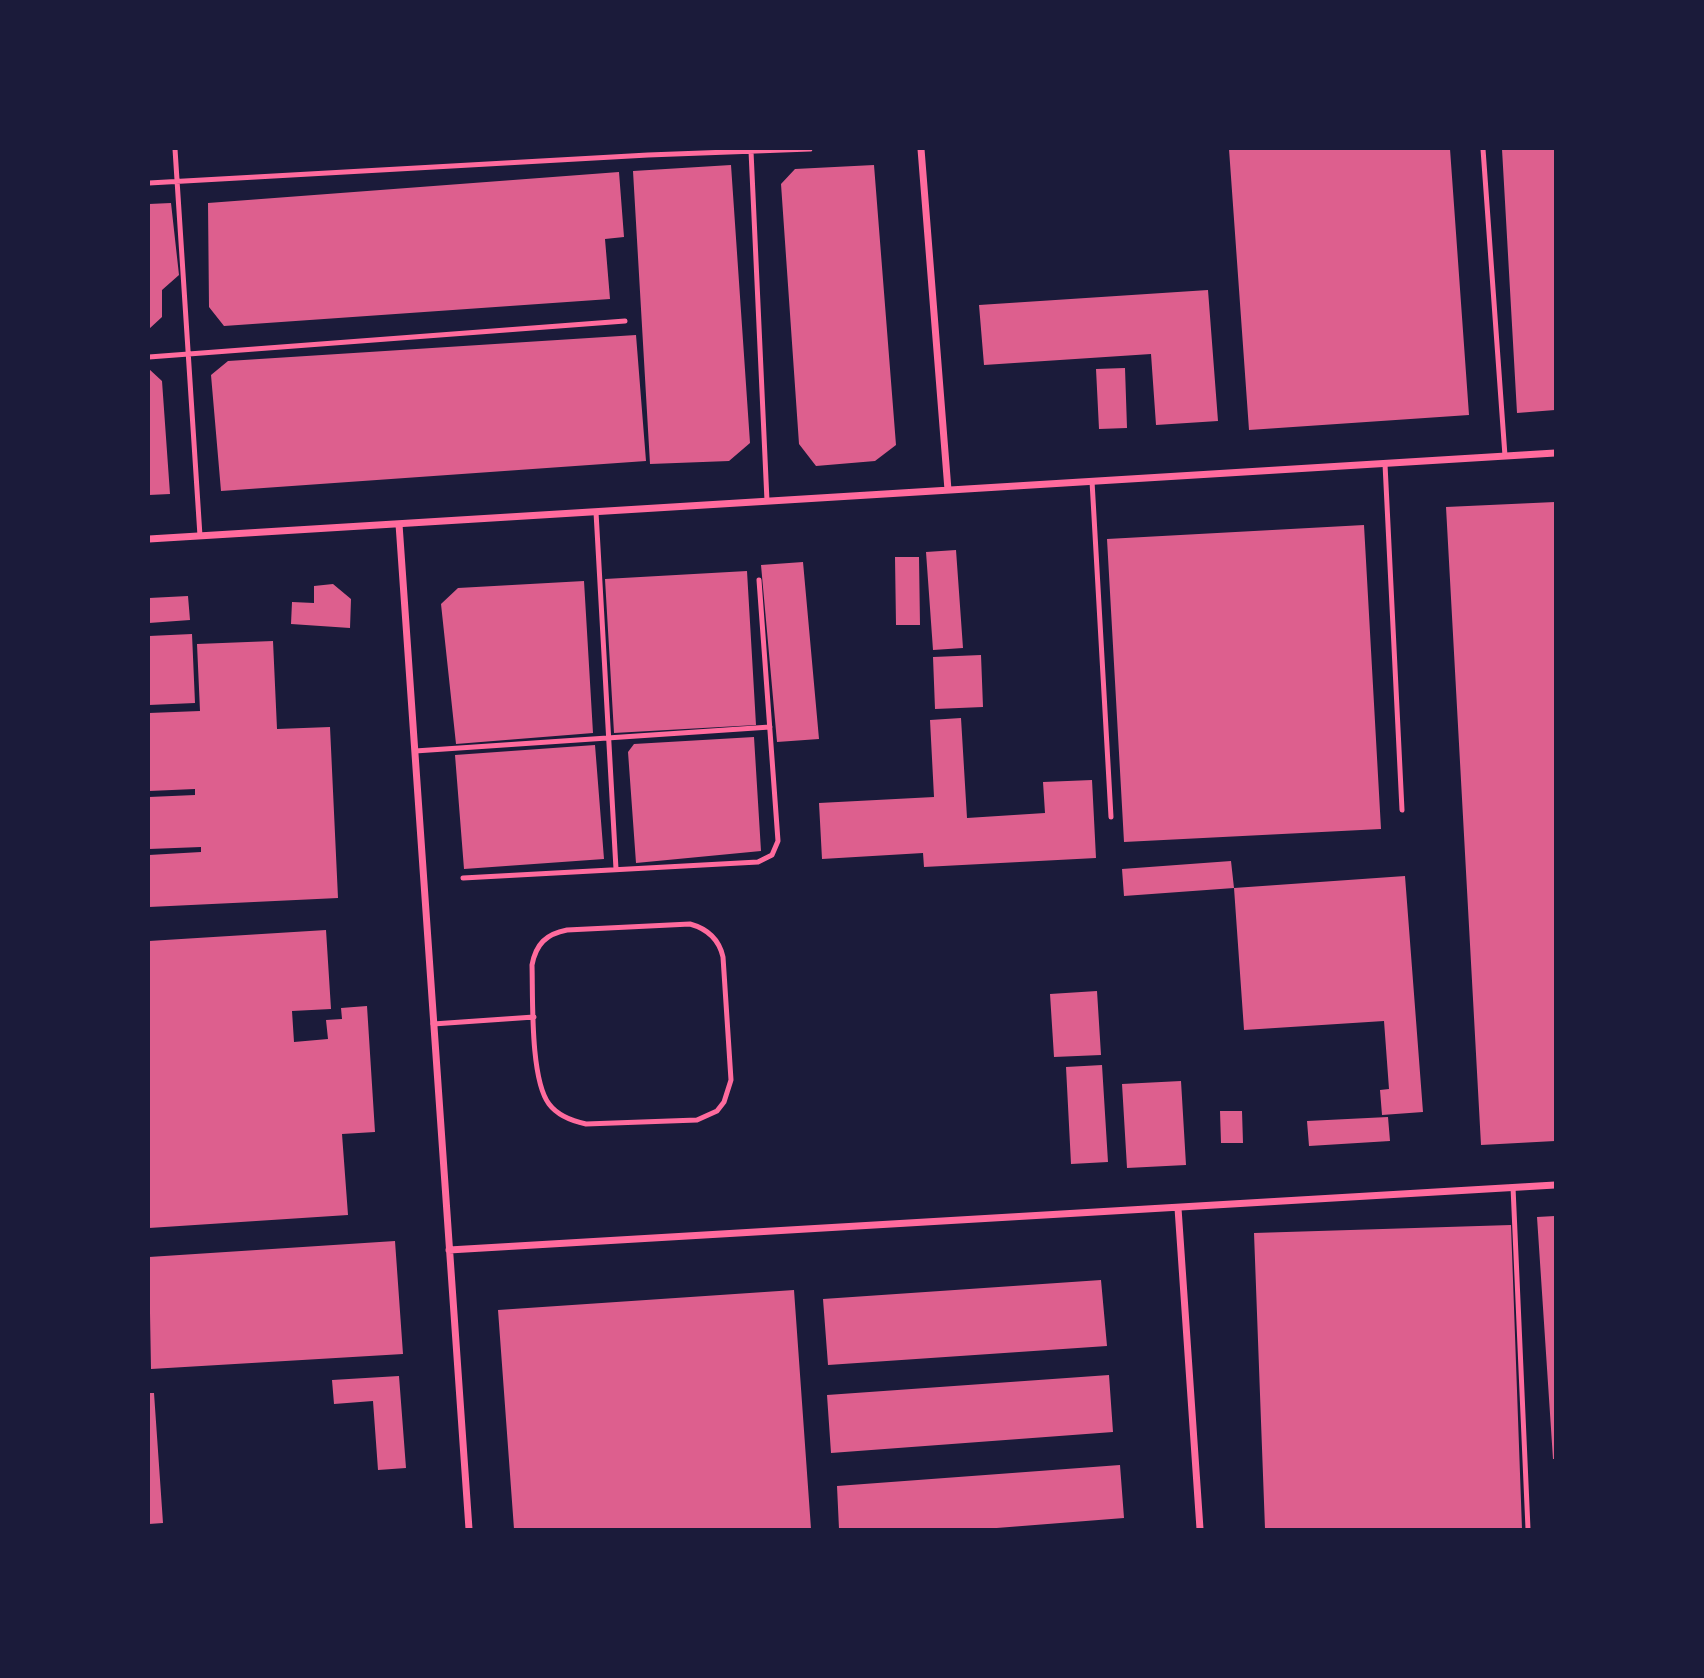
<!DOCTYPE html>
<style>
body{margin:0}
#map{position:relative;width:1704px;height:1678px;overflow:hidden;background:#1b1b3a;font-family:"Golos Text",sans-serif}
canvas{display:block}
.frame{position:absolute;inset:0;border:150px solid #1b1b3a;pointer-events:none}
</style>
<div id="map">
<canvas width="1704" height="1678"></canvas>
<div class="frame"></div>
</div>
<script>
const ctx = document.querySelector('canvas').getContext('2d');
ctx.lineJoin = 'round';
function fillPath(path, color) { ctx.fillStyle = color; ctx.fill(path, 'evenodd'); }
function trace(path, color, width, dash) { ctx.strokeStyle = color; ctx.lineWidth = width; ctx.lineCap = dash ? 'butt' : 'round'; ctx.setLineDash(dash || []); ctx.stroke(path); }
const building = new Path2D(`
 M1229,149H1450L1469,415L1249,430Z
 M1502,149H1555V410L1517,413Z
 M731,165L750,443L729,461L650,464L633,171Z
 M874,165L896,445L875,461L816,466L799,444L781,184L795,169Z
 M619,172L624,237L605,239L610,299L224,326L209,307L208,203Z
 M171,203L179,275L162,290V317L149,329V204Z
 M1208,290L1218,421L1156,425L1151,354L984,365L979,305Z
 M636,335L646,461L221,491L211,375L228,361Z
 M1125,368L1127,428L1099,429L1096,369Z
 M149,369L162,381L170,494L149,495Z
 M1555,502V1141L1481,1145L1446,507Z
 M1364,525L1381,829L1124,842L1107,539Z
 M956,550L963,648L933,650L926,552Z
 M895,557H919L920,625H896Z
 M803,562L819,739L777,742L761,565Z
 M747,571L756,725L614,733L605,579Z
 M584,581L593,733L456,744L441,604L458,588Z
 M333,584L351,599L350,628L291,624L292,602L314,603V586Z
 M188,596L190,620L149,623V598Z
 M192,634L195,703L149,705V636Z
 M273,641L277,729L330,727L338,898L149,907V855L201,852V847L149,849V797L195,795V789L149,791V713L200,711L197,644Z
 M981,655L983,707L935,709L933,657Z
 M961,718L967,818L1045,813L1043,782L1092,780L1096,858L924,867L923,853L822,859L819,803L934,797L930,720Z
 M754,737L761,851L636,863L628,752L634,744Z
 M595,745L604,859L464,869L455,755Z
 M1231,861L1234,888L1124,896L1122,869Z
 M1405,876L1423,1112L1382,1115L1380,1090L1389,1089L1384,1021L1244,1030L1234,888Z
 M326,930L331,1009L292,1011L294,1042L328,1039L326,1020L342,1019L341,1008L367,1006L375,1132L342,1134L348,1215L149,1228V941Z
 M1097,991L1101,1055L1054,1057L1050,994Z
 M1102,1065L1108,1162L1071,1164L1066,1067Z
 M1181,1081L1186,1165L1127,1168L1122,1084Z
 M1220,1111H1242L1243,1143H1221Z
 M1388,1117L1390,1141L1309,1146L1307,1121Z
 M1555,1216V1459H1553L1537,1217Z
 M1511,1225L1522,1529H1265L1254,1233Z
 M395,1241L403,1354L151,1369L149,1257Z
 M1101,1280L1107,1346L828,1365L823,1299Z
 M794,1290L811,1529H514L498,1310Z
 M1109,1375L1113,1432L831,1453L827,1395Z
 M399,1376L406,1468L378,1470L373,1401L334,1404L332,1380Z
 M149,1393H154L163,1523L149,1524Z
 M1120,1465L1124,1518L984,1529H839L837,1486Z`);
const service = new Path2D(`
 M175,149L200,536
 M1483,149L1505,456
 M751,151L767,501
 M149,183L648,155L810,149
 M149,357L625,321
 M1385,464L1402,810
 M1092,481L1111,817
 M596,512L616,869
 M415,751L770,727
 M463,878L758,862L772,855L778,841L759,580
 M690,924C708,929 719,939 723,957L731,1080L724,1102L717,1111L697,1120L586,1124C572,1121 558,1116 549,1104C530,1079 533,997 532,965C536,944 546,934 567,930Z
 M433,1024L534,1017
 M1513,1187L1528,1529`);
const minor = new Path2D(`
 M921,149L948,490
 M399,524L469,1529
 M149,539L1555,453
 M1178,1208L1200,1529
 M449,1250L1555,1185`);
fillPath(building, '#dd5f8e');
trace(service, '#ff6b9d', 5);
trace(minor, '#ff6b9d', 7);
</script>
